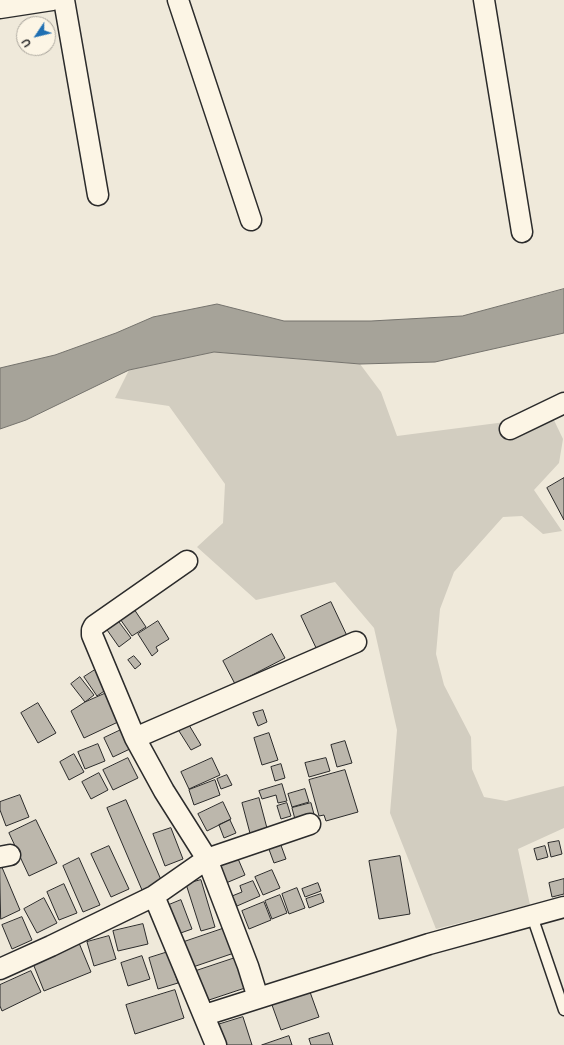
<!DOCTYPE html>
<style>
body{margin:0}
#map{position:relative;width:564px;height:1045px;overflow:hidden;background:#efe9da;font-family:"Balsamiq Sans",sans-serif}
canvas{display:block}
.north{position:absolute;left:16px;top:16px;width:40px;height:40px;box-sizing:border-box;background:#fcf5e5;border:1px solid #a8a49b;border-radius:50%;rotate:235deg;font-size:11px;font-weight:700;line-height:16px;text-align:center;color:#2b2b2b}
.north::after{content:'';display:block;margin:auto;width:14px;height:18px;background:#1f6fb2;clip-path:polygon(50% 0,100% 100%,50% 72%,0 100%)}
</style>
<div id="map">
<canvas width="564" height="1045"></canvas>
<div class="north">U</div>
</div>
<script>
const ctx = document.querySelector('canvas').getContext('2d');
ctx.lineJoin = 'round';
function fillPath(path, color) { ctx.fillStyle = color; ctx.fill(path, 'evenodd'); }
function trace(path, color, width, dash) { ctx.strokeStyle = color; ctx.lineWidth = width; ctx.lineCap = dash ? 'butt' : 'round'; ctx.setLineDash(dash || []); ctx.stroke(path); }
const green = new Path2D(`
 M214,352L360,364L381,392L397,436L552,416L563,439L559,463L534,490L562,531L543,534L522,516L503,517L454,572L440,609L436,654L444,685L471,737L472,769L484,797L506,801L564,786V828L518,849L530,905L436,929L390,813L397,730L374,628L335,582L256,600L197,547L223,523L225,484L169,406L115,398L129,370Z`);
const water = new Path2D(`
 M564,289V333L435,362L360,364L214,352L129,370L26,420L0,429V368L55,355L116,333L153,317L217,304L284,321H371L462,316Z`);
const building = new Path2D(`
 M564,478V520L547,488Z
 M331,602L348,638L318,652L301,616Z
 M132,606L146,627L132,636L118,616Z
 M116,618L131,638L119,647L105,627Z
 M158,621L169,639L156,647L158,651L152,656L138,634Z
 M272,634L285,658L235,684L223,661Z
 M134,656L141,664L135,669L128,660Z
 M98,668L110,687L97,696L84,677Z
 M80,677L94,695L85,702L71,684Z
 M111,691L118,722L84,738L71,711L85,702Z
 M38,703L56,733L38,743L21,713Z
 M263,710L267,722L258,726L253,713Z
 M189,725L201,745L191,750L179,731Z
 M123,729L132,748L113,757L104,738Z
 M269,733L278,760L262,765L254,738Z
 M345,741L352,763L337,767L331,745Z
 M98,744L105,761L85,769L78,752Z
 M74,754L84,772L69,780L60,762Z
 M128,758L138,778L113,790L103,770Z
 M212,758L220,775L189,789L181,772Z
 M326,758L330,771L309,777L305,763Z
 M281,764L285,778L275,781L271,767Z
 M345,770L358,812L326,821L324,815L319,816L309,780Z
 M99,773L108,790L91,799L82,782Z
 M227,775L232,785L221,789L217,779Z
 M215,780L220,795L194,805L189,790Z
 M282,784L287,801L278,803L276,795L262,799L259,791Z
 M305,789L309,802L292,807L288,794Z
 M20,795L29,817L6,826L0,810V802Z
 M259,798L268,832L251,837L242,803Z
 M126,800L162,882L142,890L107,808Z
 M223,802L231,819L207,831L198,814Z
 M287,803L291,816L281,819L277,806Z
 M311,803L315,818L296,823L292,808Z
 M36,820L57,863L29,876L9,833Z
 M230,820L236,833L224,838L219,825Z
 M171,828L183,859L165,866L153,834Z
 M279,840L286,859L274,863L267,844Z
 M559,841L562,854L551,857L548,843Z
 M109,846L129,889L111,897L91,854Z
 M545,846L548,857L537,860L534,849Z
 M236,854L245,875L226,883L217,862Z
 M400,856L410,914L379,919L369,861Z
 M79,858L100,905L83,912L63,866Z
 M0,865H1L20,910L1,919Z
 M272,870L280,888L263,895L255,877Z
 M564,879V894L552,897L549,883Z
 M201,880L215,927L201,931L186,884Z
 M253,881L260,896L237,906L232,896L242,892L240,886Z
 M318,883L321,891L305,897L302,889Z
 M64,884L77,913L59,920L47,892Z
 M297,888L305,908L289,914L282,894Z
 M321,894L324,902L309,908L306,899Z
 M280,895L287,913L272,919L265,901Z
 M44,898L57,923L37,933L24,909Z
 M181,900L192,929L175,935L164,907Z
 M264,902L271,920L249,929L242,911Z
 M22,917L32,940L12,949L2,925Z
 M143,924L148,944L118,951L113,931Z
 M228,927L237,952L190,968L181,943Z
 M109,936L116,959L94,966L87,942Z
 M79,943L91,972L44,991L32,961Z
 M168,952L178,983L158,989L149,958Z
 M142,956L150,979L128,986L121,963Z
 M238,957L248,987L203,1002L193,972Z
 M31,971L41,992L2,1011L0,1006V985Z
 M175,990L184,1018L135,1034L126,1005Z
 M310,992L319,1017L281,1030L272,1005Z
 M243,1017L252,1045H220L214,1026Z
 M329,1033L333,1045H311L309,1039Z
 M289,1036L292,1045H262Z`);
const lane = new Path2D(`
 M532,916L564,1010`);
const street = new Path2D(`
 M64,0L98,195
 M178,0L251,220
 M484,0L522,232
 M0,8L52,0
 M510,429L564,403
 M187,561L94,626L92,630V635L135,738L164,791L207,859L248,966L258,998
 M135,738L356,642
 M0,857L10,855
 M154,896L216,1045
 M0,969L51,946L154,896L207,859L310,824
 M205,1015L429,944L564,907`);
fillPath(green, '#d2cdc0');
fillPath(water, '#a6a399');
trace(water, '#75736d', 1);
fillPath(building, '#bcb7ac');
trace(building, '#2b2b2b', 1);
trace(lane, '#2b2b2b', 13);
trace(street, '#2b2b2b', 23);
trace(lane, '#fcf5e5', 10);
trace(street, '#fcf5e5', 20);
</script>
